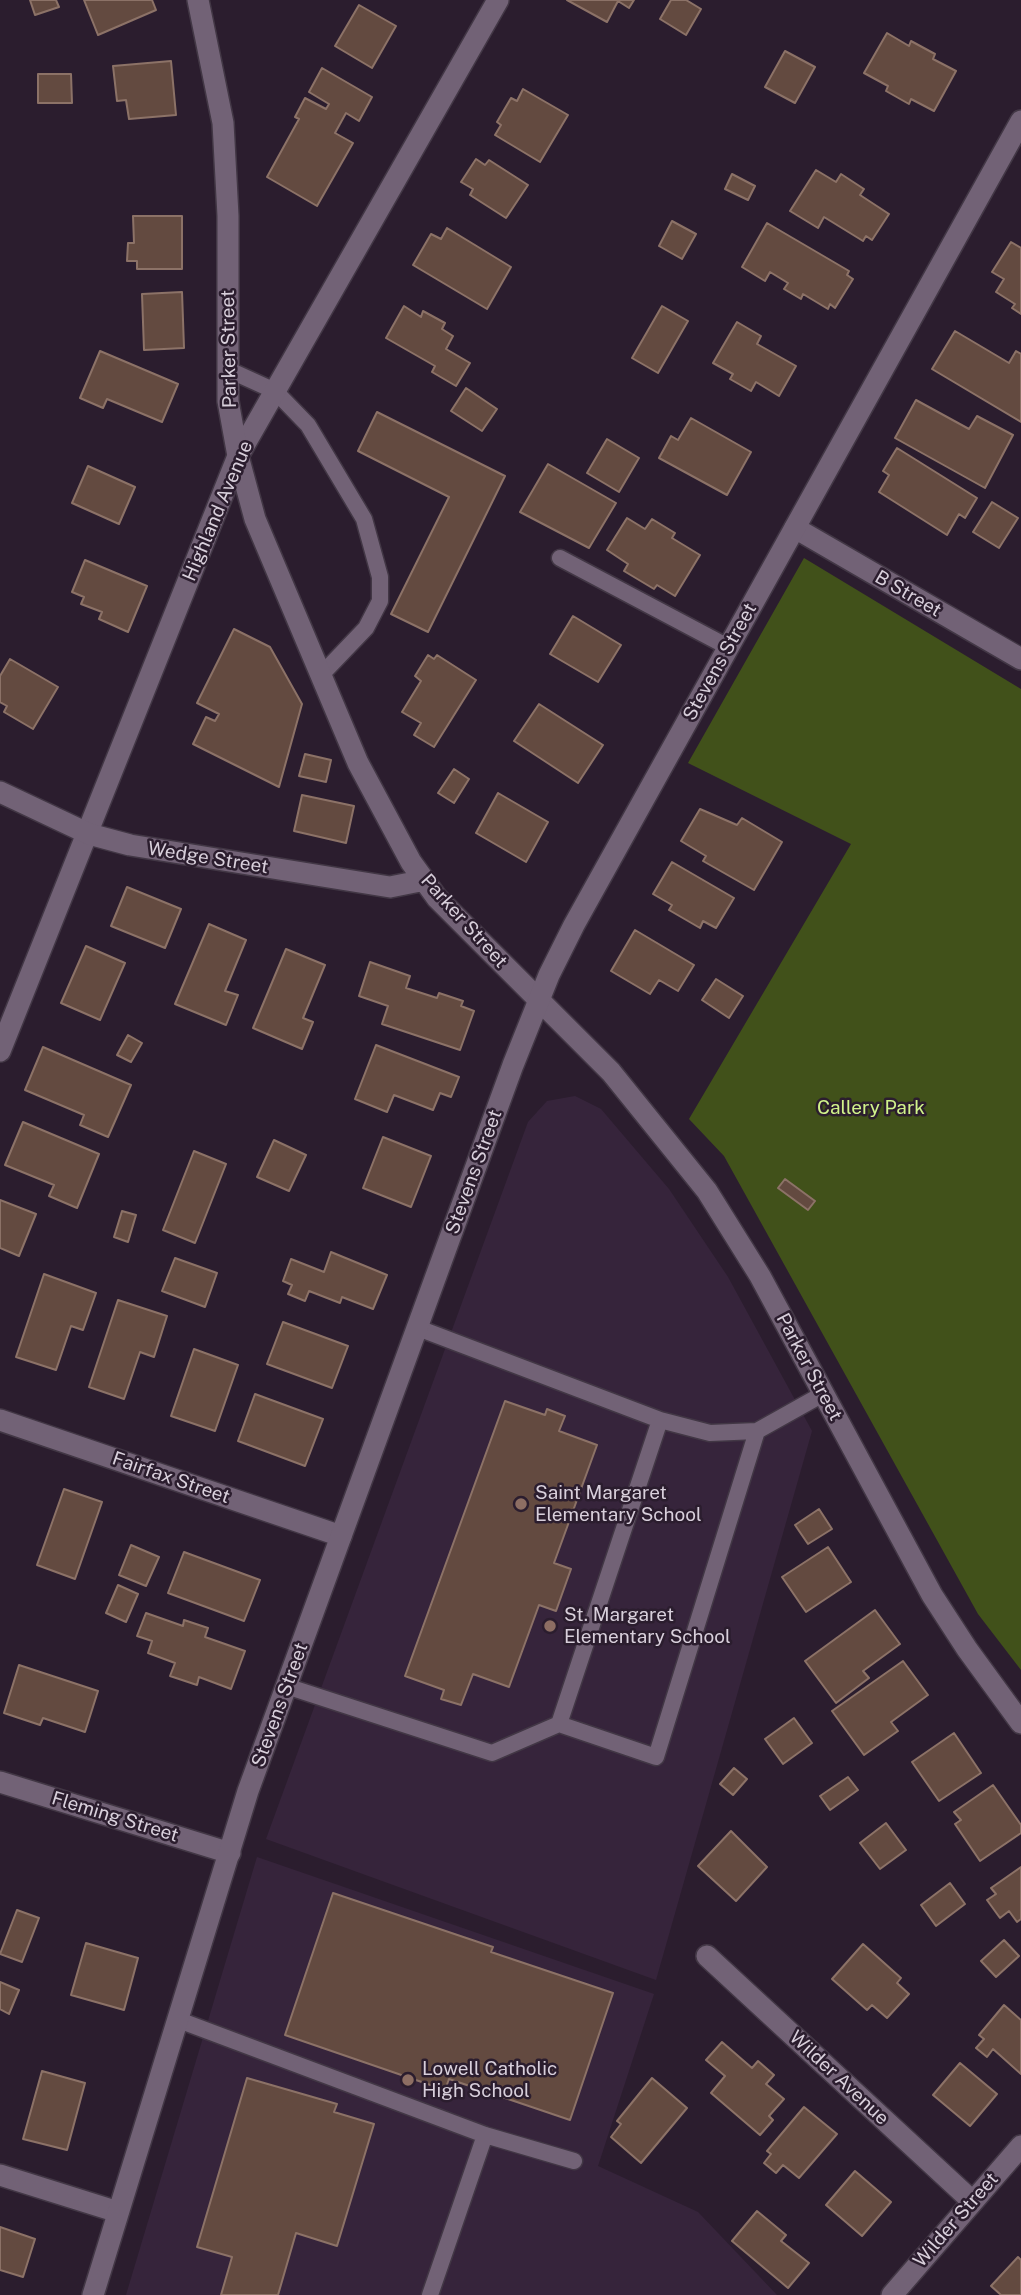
<!DOCTYPE html>
<style>
body{margin:0}
canvas{display:block;background:#2b1d2e}
</style>
<canvas width="1021" height="2295"></canvas>
<script>
const ctx = document.querySelector('canvas').getContext('2d');
ctx.lineJoin = 'round';
function fillPath(path, color) { ctx.fillStyle = color; ctx.fill(path, 'evenodd'); }
function trace(path, color, width, dash) { ctx.strokeStyle = color; ctx.lineWidth = width; ctx.lineCap = dash ? 'butt' : 'round'; ctx.setLineDash(dash || []); ctx.stroke(path); }
function drawText(font, color, halo, rows, align = 'center') {
  ctx.font = font + ' "Public Sans",sans-serif'; ctx.lineWidth = 5; ctx.setLineDash([]); ctx.textBaseline = 'middle'; ctx.strokeStyle = halo; ctx.fillStyle = color; for (const [text, x, y, turn = 0] of rows) {
    ctx.save(); ctx.translate(x, y); ctx.rotate((+turn || 0) * Math.PI / 180); ctx.textAlign = isNaN(turn) ? turn : align; if (halo) ctx.strokeText(text, 0, 0); ctx.fillText(text, 0, 0); ctx.restore();
  }
}
const built = new Path2D(`
 M575,1096L601,1109L669,1189L728,1277L812,1431L656,1980L266,1839L528,1122L547,1101Z
 M257,1857L654,1994L598,2166L698,2212L777,2295H126Z`);
const green = new Path2D(`
 M804,558L1021,689V1670L978,1614L724,1156L689,1119L851,844L688,763Z`);
const building = new Path2D(`
 M30,0H56L59,7L35,15Z
 M84,0H152L156,10L98,35Z
 M567,0H634L629,8L618,1L607,22Z
 M671,0H686L701,9L686,35L660,19Z
 M359,5L396,26L372,68L335,46Z
 M887,33L909,46L911,41L935,54L933,59L956,71L934,111L911,99L909,104L886,91L888,86L864,73Z
 M785,51L815,67L795,103L765,87Z
 M171,61L176,115L129,119L126,100L117,101L113,66Z
 M322,68L372,97L359,121L346,113L335,133L353,143L317,206L267,177L299,119L295,117L305,98L326,109L329,104L309,92Z
 M38,74H71L72,103H38Z
 M523,89L568,115L540,162L495,135L501,125L497,122L511,98L517,101Z
 M476,159L485,165L489,160L528,185L506,218L470,195L473,189L461,182Z
 M816,170L836,182L841,174L864,189L860,195L889,214L872,240L866,236L863,241L824,217L818,228L790,211Z
 M732,174L755,186L748,200L725,189Z
 M133,216H182V269H137V261H127L128,243H134Z
 M672,221L696,234L682,259L659,246Z
 M767,223L849,271L847,275L853,279L835,308L830,304L828,309L803,294L801,299L784,289L788,283L770,272L765,281L742,267Z
 M447,228L511,267L487,309L413,265L431,234L441,239Z
 M1011,242L1021,248V314L1012,308L1015,304L996,292L1004,279L992,272Z
 M182,292L184,348L144,350L142,294Z
 M404,306L421,317L423,311L445,323L442,329L453,336L446,349L470,363L456,386L432,372L435,366L386,338Z
 M662,306L688,321L658,373L632,358Z
 M737,322L761,336L757,344L796,366L779,396L756,382L751,391L730,379L733,374L713,363Z
 M955,331L1009,363L1016,351L1021,354V422L932,369Z
 M100,351L178,384L162,422L107,399L103,408L80,398Z
 M466,388L497,409L482,431L451,411Z
 M916,400L969,429L977,416L1013,435L985,488L895,438Z
 M377,412L505,476L428,632L391,614L449,497L358,451Z
 M691,418L751,452L727,495L659,458L671,436L678,440Z
 M607,439L639,458L619,492L587,473Z
 M897,448L977,498L965,518L959,514L947,535L879,492L889,475L883,471Z
 M548,464L616,503L589,548L520,512Z
 M88,466L135,487L119,524L72,503Z
 M992,502L1018,518L999,548L973,532Z
 M627,518L645,529L652,519L675,533L672,538L700,555L675,596L657,585L654,589L624,571L628,564L607,550Z
 M85,560L147,586L128,632L99,619L102,612L81,604L84,597L72,592Z
 M573,616L621,645L598,682L550,654Z
 M234,629L270,647L302,704L279,787L193,744L206,717L215,721L219,714L197,703Z
 M428,655L434,659L437,655L476,680L434,747L414,735L421,723L402,712L421,681L415,676Z
 M10,659L58,687L33,729L4,712L7,706L0,702V676Z
 M539,704L603,745L578,783L514,741Z
 M305,754L331,760L326,782L299,776Z
 M454,769L469,779L454,803L438,793Z
 M498,793L548,822L526,862L476,833Z
 M302,795L354,806L346,843L294,831Z
 M700,809L737,825L742,818L782,842L754,890L703,861L706,856L681,841Z
 M672,862L734,898L716,928L703,921L700,928L669,910L672,905L653,894Z
 M127,887L181,909L165,948L111,926Z
 M209,924L246,940L225,991L238,995L226,1025L175,1004Z
 M635,930L694,965L678,991L659,980L650,994L611,971Z
 M86,946L125,963L100,1020L61,1003Z
 M286,949L325,965L303,1018L313,1022L302,1049L253,1028Z
 M370,962L410,976L406,988L437,998L439,993L463,1001L461,1006L474,1011L460,1050L382,1024L388,1006L359,996Z
 M716,979L743,996L729,1018L702,1000Z
 M128,1035L142,1043L131,1062L117,1055Z
 M376,1045L459,1077L451,1097L440,1093L433,1110L394,1095L387,1112L355,1099Z
 M43,1047L131,1085L108,1137L80,1125L84,1115L25,1090Z
 M23,1122L99,1154L77,1208L49,1196L54,1185L5,1165Z
 M383,1137L431,1156L411,1207L363,1188Z
 M274,1140L306,1155L289,1191L257,1177Z
 M194,1151L226,1164L195,1243L163,1230Z
 M785,1179L815,1201L808,1210L778,1188Z
 M0,1200L36,1214L19,1256L0,1248Z
 M122,1211L136,1215L128,1242L114,1237Z
 M331,1252L387,1275L373,1309L342,1297L340,1303L309,1291L305,1301L288,1294L292,1285L283,1281L291,1259L324,1272Z
 M175,1258L217,1273L205,1307L162,1291Z
 M44,1274L96,1293L83,1330L71,1326L56,1370L16,1357Z
 M118,1300L167,1316L154,1357L140,1352L124,1399L89,1387Z
 M283,1322L348,1346L332,1388L267,1364Z
 M194,1349L238,1365L215,1431L171,1416Z
 M255,1394L323,1419L305,1466L238,1441Z
 M505,1401L545,1415L547,1409L565,1416L559,1431L597,1445L554,1563L571,1569L556,1611L539,1605L509,1687L473,1674L461,1705L441,1699L444,1690L405,1676Z
 M64,1489L102,1502L75,1579L37,1565Z
 M819,1509L832,1529L808,1544L795,1525Z
 M131,1545L159,1557L146,1586L119,1575Z
 M828,1547L851,1582L806,1612L782,1577Z
 M184,1552L260,1580L244,1621L168,1593Z
 M118,1585L138,1594L126,1622L106,1613Z
 M875,1610L900,1644L863,1671L869,1678L836,1703L805,1661Z
 M146,1613L183,1626L184,1620L208,1628L205,1637L245,1651L231,1689L199,1677L197,1685L170,1676L175,1663L148,1653L152,1641L137,1636Z
 M903,1661L928,1695L891,1722L898,1731L864,1755L832,1711Z
 M19,1665L98,1691L85,1732L43,1718L40,1725L4,1713Z
 M794,1718L812,1743L783,1764L765,1739Z
 M954,1733L981,1773L939,1801L912,1762Z
 M734,1768L747,1779L733,1795L720,1784Z
 M848,1777L858,1790L830,1810L820,1796Z
 M993,1785L1021,1825V1833L980,1861L955,1824L961,1820L954,1812Z
 M886,1823L906,1850L880,1869L860,1843Z
 M731,1831L767,1867L736,1901L698,1866Z
 M1021,1867V1919L1017,1922L1009,1911L1000,1918L987,1900L996,1894L991,1888Z
 M950,1883L965,1904L936,1926L921,1905Z
 M333,1893L493,1947L491,1952L613,1993L570,2120L449,2079L445,2090L285,2035Z
 M17,1910L39,1918L22,1962L0,1954Z
 M1004,1940L1019,1956L996,1977L981,1961Z
 M86,1943L138,1958L124,2010L71,1995Z
 M863,1944L901,1978L897,1983L909,1994L887,2018L872,2005L867,2010L832,1979Z
 M0,1982L19,1990L9,2014L0,2009Z
 M1004,2005L1021,2020V2074L993,2049L987,2057L976,2048L984,2039L979,2035Z
 M722,2042L752,2068L758,2061L774,2075L766,2084L784,2099L769,2116L773,2120L760,2135L711,2093L725,2076L706,2060Z
 M960,2063L997,2094L970,2126L933,2095Z
 M42,2071L85,2083L67,2150L23,2139Z
 M247,2078L337,2104L334,2112L374,2124L337,2246L296,2233L278,2295H221L232,2257L197,2247Z
 M652,2078L687,2108L641,2163L611,2137L621,2124L617,2121Z
 M804,2107L837,2134L799,2178L783,2165L776,2173L764,2163L771,2154L767,2151Z
 M855,2171L891,2202L862,2236L826,2205Z
 M757,2211L786,2235L781,2241L809,2263L788,2288L732,2241Z
 M0,2227L35,2239L23,2277L0,2270Z
 M1018,2257L1021,2260V2295H1001L991,2286Z`);
const service = new Path2D(`
 M229,370L275,391L308,425L364,519L380,577V601L366,628L322,674
 M560,558L728,647
 M418,1328L660,1420L710,1433L757,1431L823,1394
 M286,1686L492,1753L559,1724L656,1757L757,1431
 M559,1724L660,1420
 M176,2019L485,2135L574,2161
 M430,2295L485,2135`);
const minor = new Path2D(`
 M795,528L1021,659
 M0,1051L238,456L498,0
 M0,1420L341,1536
 M707,1956L972,2201
 M0,2175L118,2212
 M892,2295L1021,2146`);
const tertiary = new Path2D(`
 M198,0L223,123L228,216V401L238,456L255,519L358,763L411,862L437,898L611,1072L707,1191L760,1276L932,1595L967,1649L1021,1723
 M0,792L89,834L130,845L390,887L425,880
 M0,1782L230,1853`);
const secondary = new Path2D(`
 M93,2295L248,1791L513,1065L549,975L574,925L1021,121`);
const markers = [
 [521,1504,7,"#8d6e63"],
 [550,1626,7,"#8d6e63"],
 [408,2080,7,"#8d6e63"]
];
const streetNames = [
 ["Parker Street",229,349,-91],
 ["Highland Avenue",218,511,-67],
 ["B Street",908,594,30],
 ["Stevens Street",720,662,-61],
 ["Wedge Street",208,858,9],
 ["Parker Street",464,921,48],
 ["Stevens Street",474,1172,-70],
 ["Parker Street",809,1367,62],
 ["Fairfax Street",171,1478,19],
 ["Stevens Street",280,1705,-70],
 ["Fleming Street",115,1817,17],
 ["Wilder Avenue",839,2078,43],
 ["Wilder Street",956,2220,-49]
];
const parkNames = [
 ["Callery Park",871,1108]
];
const poiNames = [
 ["Saint Margaret",535,1493],
 ["Elementary School",535,1515],
 ["St. Margaret",564,1615],
 ["Elementary School",564,1637],
 ["Lowell Catholic",422,2069],
 ["High School",422,2091]
];
fillPath(built, '#36243b');
fillPath(green, '#41511a');
fillPath(building, '#634a40');
trace(building, '#8c7267', 2);
trace(service, '#423745', 19);
trace(minor, '#423745', 24);
trace(tertiary, '#423745', 24);
trace(secondary, '#423745', 24);
trace(service, '#726276', 16);
trace(minor, '#726276', 21);
trace(tertiary, '#726276', 21);
trace(secondary, '#726276', 21);
for (const [x, y, r, color] of markers) { const dot = new Path2D(); dot.arc(x, y, r, 0, 2 * Math.PI); ctx.fillStyle = color; ctx.fill(dot); trace(dot, '#2b1d2e', 2.5); }
drawText('19px', '#d8cfdb', '#2b1d2e', streetNames);
drawText('19px', '#d1f38b', '#2b1d2e', parkNames);
drawText('19px', '#d8cfdb', '#2b1d2e', poiNames, 'left');
</script>
